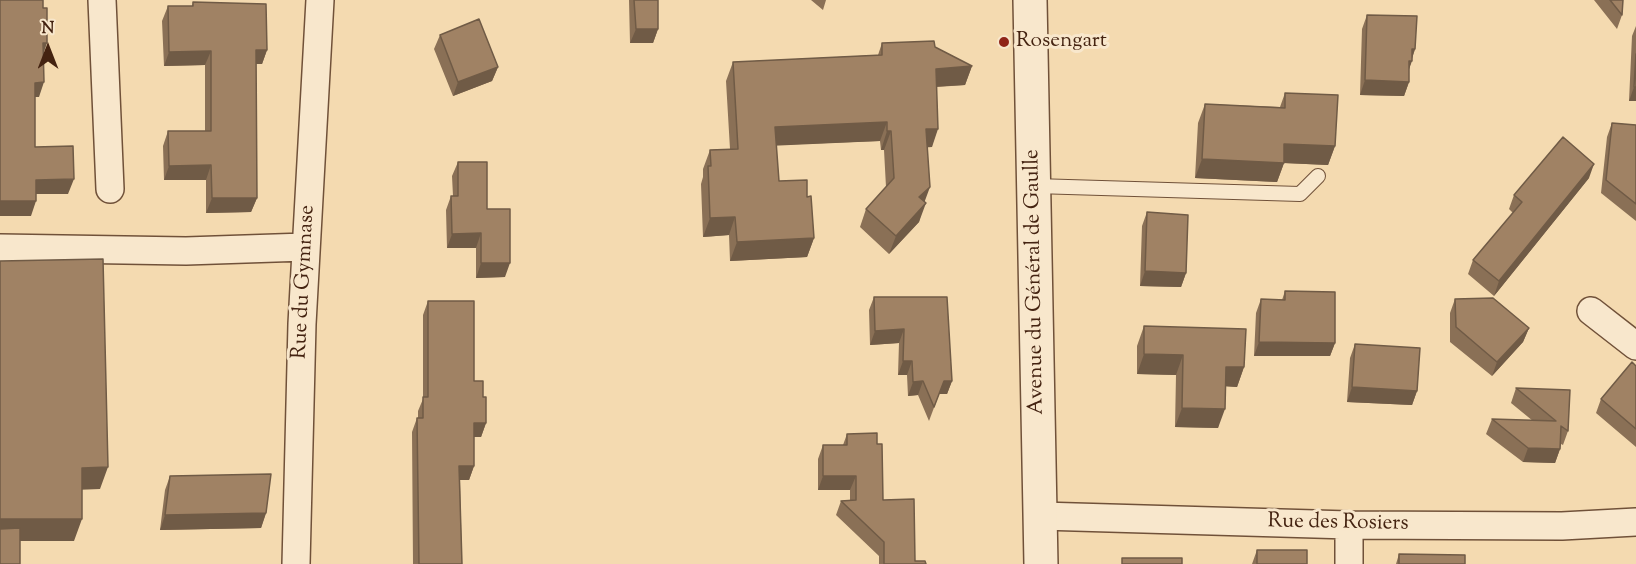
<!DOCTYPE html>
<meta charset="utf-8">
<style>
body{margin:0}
#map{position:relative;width:1636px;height:564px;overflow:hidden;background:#f4dab0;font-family:"Sorts Mill Goudy",serif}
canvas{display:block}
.north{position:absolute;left:18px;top:18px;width:60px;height:60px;-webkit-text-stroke:4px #f8e7cc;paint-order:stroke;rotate:0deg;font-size:16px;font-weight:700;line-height:24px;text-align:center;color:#442311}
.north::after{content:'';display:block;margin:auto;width:21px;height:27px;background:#442311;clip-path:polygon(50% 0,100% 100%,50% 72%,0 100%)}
</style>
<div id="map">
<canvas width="1636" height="564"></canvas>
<div class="north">N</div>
</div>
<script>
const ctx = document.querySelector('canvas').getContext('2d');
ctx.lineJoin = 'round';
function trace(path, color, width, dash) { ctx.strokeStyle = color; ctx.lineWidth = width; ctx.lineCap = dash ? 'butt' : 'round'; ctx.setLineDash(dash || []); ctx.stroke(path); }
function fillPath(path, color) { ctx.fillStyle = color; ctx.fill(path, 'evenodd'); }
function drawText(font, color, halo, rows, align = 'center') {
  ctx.font = font + ' "Sorts Mill Goudy",serif'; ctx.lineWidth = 6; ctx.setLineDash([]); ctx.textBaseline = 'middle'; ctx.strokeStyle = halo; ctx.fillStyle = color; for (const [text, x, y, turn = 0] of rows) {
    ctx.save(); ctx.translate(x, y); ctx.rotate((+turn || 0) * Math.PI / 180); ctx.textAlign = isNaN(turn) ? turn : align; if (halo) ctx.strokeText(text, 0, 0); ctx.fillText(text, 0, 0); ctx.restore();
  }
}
const service = new Path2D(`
 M1035,186L1300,194L1318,176`);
const minor = new Path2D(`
 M102,0L110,189
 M0,248L186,251L305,247
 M1591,311L1636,346
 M1041,516L1349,525L1562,526L1636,522
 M296,564L302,324L320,0
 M1349,564V525`);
const tertiary = new Path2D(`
 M1030,0L1041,564`);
const wall = new Path2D(`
 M629,0H658V29L653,43H630Z
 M811,0H826L823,10Z
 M1594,0H1623L1622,15L1617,29Z
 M193,2L267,50L262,64H256L257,198L251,212L206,213V180H164L163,146L168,131H205V65L164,66L162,21L168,6H192Z
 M1367,15L1415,49L1409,69V82L1404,96L1360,95L1362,29Z
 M1636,26V101H1629L1632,36Z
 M440,35L498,67L492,81L453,96L434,49Z
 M882,43L935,47L972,66L965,85L937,87L932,147H927L924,202L919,222L889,254L860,227L866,209L886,187L884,150H881L880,141L776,145L779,181L807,197L814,238L807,257L730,261L729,235L703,237L701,184L703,177V169L710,150L730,149L726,81L733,62L878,55Z
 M1285,93L1335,146L1328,165L1284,163L1277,182L1195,178L1198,123L1205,104L1280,107Z
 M1612,123L1636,125V221L1601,193L1607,137Z
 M458,162L487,209L505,277L476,278V248H447L446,210L451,196H453L452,176Z
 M1589,178L1494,296L1468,274L1473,260L1513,213L1509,209L1514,195Z
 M1147,212L1186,273L1181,287L1140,286L1142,226Z
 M1285,291L1335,343L1330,356H1254L1256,313L1261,299L1282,300Z
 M874,297L952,381L947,394H939L929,421L918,395L908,396L907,375H898L899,343L870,345L869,310Z
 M1455,299L1529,328L1523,342L1492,376L1450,342V313Z
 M428,301L483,397L486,423L481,437H474V466L469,480H460L462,564H413L412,432L417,418H418V411L423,399V315Z
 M1144,326L1244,367L1237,387L1226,386L1218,428L1175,427L1176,375L1137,374V346Z
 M1355,344L1417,391L1412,405L1347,402L1350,358Z
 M1636,366V447L1596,413L1601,399Z
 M1516,388L1568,431L1563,445L1561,444L1560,449L1555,463L1523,462L1486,434L1492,419L1533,421L1511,403Z
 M847,434L877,444L883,500L915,561L926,564H879V556L836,515L841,501L850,500V490H818V459L823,445H843Z
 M170,476L266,513L261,528L160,530L165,490Z
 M1257,550L1307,564H1252Z
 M1399,554L1465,564H1396Z`);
const shadedWall = new Path2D(`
 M636,29H658L653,43H630Z
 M43,43H47L42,58Z
 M1412,49H1415L1411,61H1412L1407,75Z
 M256,50H267L262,64H251Z
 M211,51L205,65L164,66L169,52Z
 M972,66L965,85L929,87L936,69Z
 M498,67L492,81L453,96L458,82Z
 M1365,80L1409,82L1404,96L1360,95Z
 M44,82L39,97H30L35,83Z
 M1634,87H1636V101H1629Z
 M887,122L880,141L768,146L775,127Z
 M926,129H938L932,147L919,148Z
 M887,131H891L884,150H881Z
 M1284,144L1335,146L1328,165L1284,163L1277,182L1195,178L1202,159Z
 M1594,164L1589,178L1494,296L1499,281Z
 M211,165L206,180H164L169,166Z
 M74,179L68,194H30L36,180Z
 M930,187L923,206L926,203L919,222L889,254L896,236L919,197Z
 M212,198H257L251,212L206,213Z
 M0,201H36L31,216H0Z
 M735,217L729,235L703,237L710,218Z
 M481,233L476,248H447L452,234Z
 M814,238L807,257L730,261L737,242Z
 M481,263H510L505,277L476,278Z
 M1145,271L1186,273L1181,287L1140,286Z
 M1529,328L1523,342L1492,376L1497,362Z
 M904,329L899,343L870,345L875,331Z
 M1259,342L1335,343L1330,356H1254Z
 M1144,354L1183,355L1176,375L1137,374Z
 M903,361H912L907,375H898Z
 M1226,367H1244L1237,387L1219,386Z
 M923,381L918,395L908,396L913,382Z
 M944,381H952L947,394H939L929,421Z
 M1352,387L1417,391L1412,405L1347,402Z
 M1182,408L1225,409L1218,428L1175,427Z
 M474,423H486L481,437H469Z
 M1528,448L1560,449L1555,463L1523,462Z
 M459,466H474L469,480H454Z
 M108,467L100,489L74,490L82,468Z
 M823,476H856L850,490H818Z
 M266,513L261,528L160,530L165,515Z
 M0,519H82L74,541H0Z`);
const building = new Path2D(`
 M0,0H43V8H47V43H43L44,82L35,83V147L73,146L74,179L36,180V201H0Z
 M634,0H658V29H636Z
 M1610,0H1623L1622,15Z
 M193,2L266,4L267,50H256L257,198H212L211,165L169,166L168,131H211V51L169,52L168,6H193Z
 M1367,15L1417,16L1415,49H1412V61H1409V82L1365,80Z
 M479,19L498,67L458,82L440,35Z
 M934,41L935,47L972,66L936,69L938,129H926L930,187L919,197L926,203L896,236L866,209L894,178L891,131H887V122L775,127L779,181L807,180V197L811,196L814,238L737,242L735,217L710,218L708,166H711L710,150L738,149L733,62L882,55V43Z
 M1636,54V87H1634Z
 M1285,93L1338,95L1335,146L1284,144V163L1202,159L1205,104L1285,108Z
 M1612,123L1636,125V204L1606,180Z
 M1563,137L1594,164L1499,281L1473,260L1522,202L1514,195Z
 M458,162H487V209H510V263H481V233L452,234L451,196H458Z
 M1147,212L1188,215L1186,273L1145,271Z
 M103,259L108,467L82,468V519H0V261Z
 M1285,291L1335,292V343L1259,342L1261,299L1285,300Z
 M874,297H947L952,381H944L934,407L923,381L913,382L912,361H903L904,329L875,331Z
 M1493,298L1529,328L1497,362L1456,327L1455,299Z
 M428,301H474V381H483V397H486V423H474V466H459L462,564H419L417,418H423V397H428Z
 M1144,326L1246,329L1244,367H1226L1225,409L1182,408L1183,355L1144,354Z
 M1355,344L1420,348L1417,391L1352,387Z
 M1632,362L1636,366V429L1601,399Z
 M1516,388L1570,390L1568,431L1561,426L1560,449L1528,448L1492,419L1556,421Z
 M877,433V444H882L883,500L914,499L915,561H925L926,564H884V542L841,501L856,500V476H823V445H847V434Z
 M271,474L266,513L165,515L170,476Z
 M20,528V564H0V529Z
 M1257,550H1307V564H1257Z
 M1399,554L1465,555V564H1399Z
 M1122,558H1182V564H1122Z`);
const markers = [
 [1004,42,6,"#8f2418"]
];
const poiNames = [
 ["Rosengart",1016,42]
];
const streetNames = [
 ["Rue du Gymnase",305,282,-87],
 ["Avenue du Général de Gaulle",1036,282,-91],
 ["Rue des Rosiers",1338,524,1]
];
trace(service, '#705139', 16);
trace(minor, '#705139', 30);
trace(tertiary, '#705139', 36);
trace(service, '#f8e7cc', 14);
trace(minor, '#f8e7cc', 27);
trace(tertiary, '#f8e7cc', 33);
fillPath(wall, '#8a7056');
fillPath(shadedWall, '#705b46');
fillPath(building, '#a08264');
trace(building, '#705b46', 1.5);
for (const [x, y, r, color] of markers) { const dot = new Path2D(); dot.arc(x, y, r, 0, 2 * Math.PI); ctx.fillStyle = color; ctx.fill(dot); trace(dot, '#f8e7cc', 2); }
drawText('21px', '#442311', '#f8e7cc', poiNames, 'left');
drawText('21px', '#442311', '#f8e7cc', streetNames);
</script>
